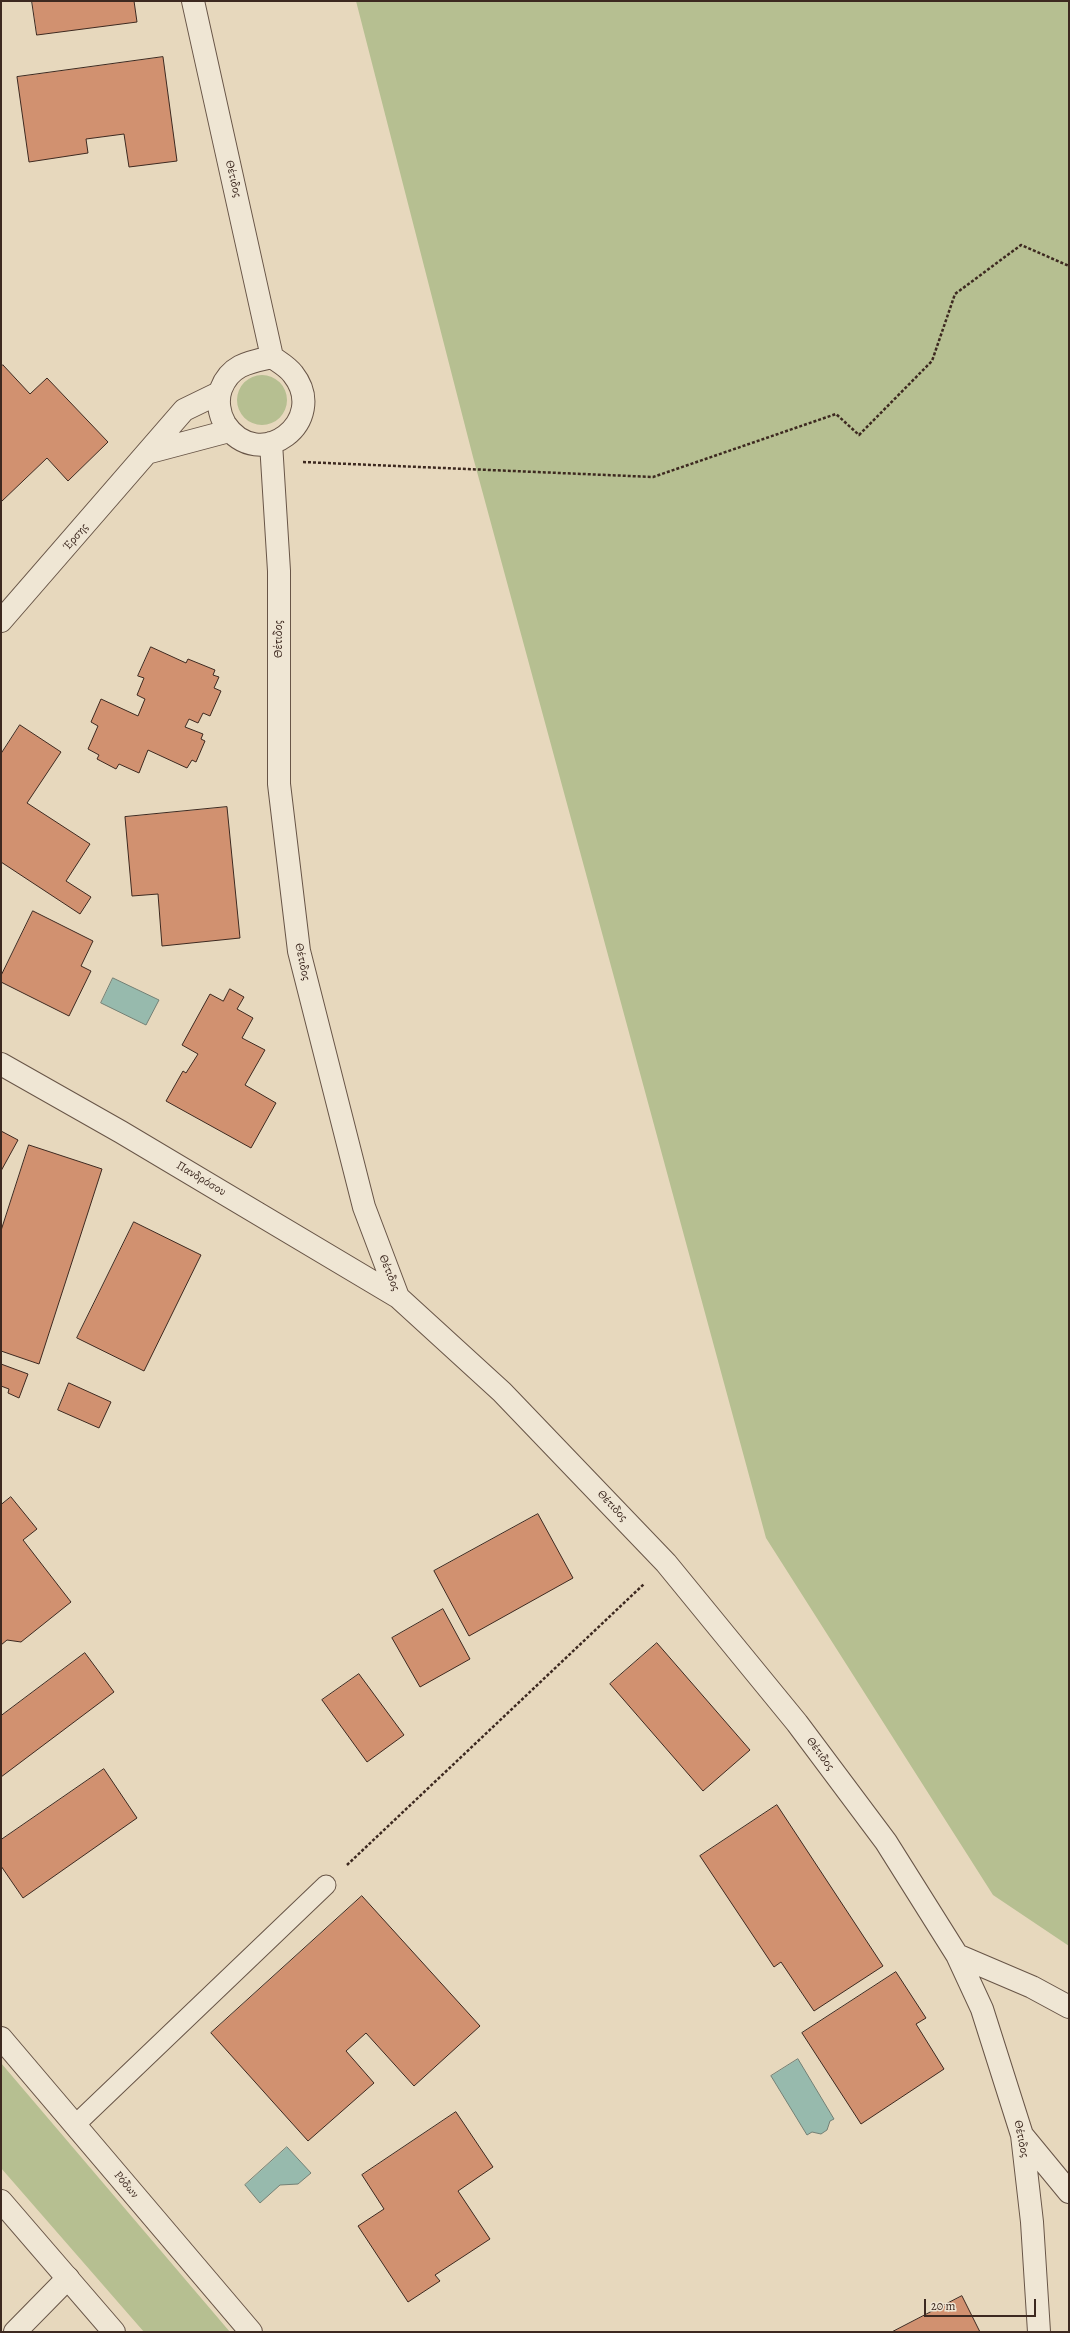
<!DOCTYPE html>
<meta charset="utf-8">
<style>
body{margin:0}
#map{position:relative;width:1070px;height:2333px;overflow:hidden;background:#e7d8bd;font-family:Alegreya,serif}
canvas{display:block}
.frame{position:absolute;inset:0;border:2px solid #3d2920;pointer-events:none}
.scale{position:absolute;left:924px;top:2299px;width:112px;height:18px;box-sizing:border-box;border:2px solid #3d2920;border-top:0;padding-left:5px;font-size:12px;line-height:14px;white-space:nowrap;color:#3d2920;-webkit-text-stroke:3px #efe6d4;paint-order:stroke}
</style>
<div id="map">
<canvas width="1070" height="2333"></canvas>
<div class="frame"></div>
<div class="scale">20 m</div>
</div>
<script>
const ctx = document.querySelector('canvas').getContext('2d');
ctx.lineJoin = 'round';
function fillPath(path, color) { ctx.fillStyle = color; ctx.fill(path, 'evenodd'); }
function trace(path, color, width, dash) { ctx.strokeStyle = color; ctx.lineWidth = width; ctx.lineCap = dash ? 'butt' : 'round'; ctx.setLineDash(dash || []); ctx.stroke(path); }
function drawText(font, color, halo, rows, align = 'center') {
  ctx.font = font + ' Alegreya,serif'; ctx.lineWidth = 3; ctx.setLineDash([]); ctx.textBaseline = 'middle'; ctx.strokeStyle = halo; ctx.fillStyle = color; for (const [text, x, y, turn = 0] of rows) {
    ctx.save(); ctx.translate(x, y); ctx.rotate((+turn || 0) * Math.PI / 180); ctx.textAlign = isNaN(turn) ? turn : align; if (halo) ctx.strokeText(text, 0, 0); ctx.fillText(text, 0, 0); ctx.restore();
  }
}
const green = new Path2D(`
 M356,1H1069V1946L993,1895L766,1538L473,457Z
 M237 400a25 25 0 1 1 50 0a25 25 0 1 1-50 0Z
 M1,2063L230,2332H144L1,2168Z`);
const water = new Path2D(`
 M113,978L159,1000L146,1025L101,1003Z
 M798,2059L834,2119L830,2121L827,2130L821,2134L812,2132L807,2135L771,2076Z
 M287,2147L311,2173L298,2184L280,2185L260,2203L245,2185Z`);
const building = new Path2D(`
 M32,1H134L137,22L37,35Z
 M163,57L177,161L129,167L124,134L86,139L88,153L29,162L17,77Z
 M3,365L30,394L47,378L108,442L68,481L47,458L1,502V367Z
 M151,647L186,663L188,659L215,670L213,675L219,677L214,688L221,691L210,716L203,713L198,723L189,719L185,727L203,734L201,739L205,741L196,762L192,760L187,768L148,750L139,773L119,764L116,769L97,759L99,755L88,749L98,726L91,722L101,699L138,716L145,699L137,695L144,678L138,676Z
 M20,725L61,752L27,803L90,844L66,881L91,897L80,914L1,862V754Z
 M227,807L240,938L162,946L158,894L132,896L125,817Z
 M33,911L93,941L81,966L91,971L69,1016L1,982V976Z
 M230,989L244,997L237,1009L253,1018L242,1038L265,1050L245,1085L276,1103L251,1148L166,1101L183,1071L186,1073L198,1054L182,1045L210,994L223,1001Z
 M1,1131L18,1140L1,1171Z
 M29,1145L102,1169L39,1364L1,1351V1231Z
 M134,1222L201,1255L144,1371L77,1338Z
 M1,1364L28,1374L19,1398L8,1393L9,1389L1,1386Z
 M69,1383L111,1402L99,1428L58,1410Z
 M11,1497L37,1529L23,1540L71,1602L21,1642L7,1640L1,1645V1505Z
 M538,1514L573,1578L469,1636L434,1571Z
 M443,1609L470,1659L420,1687L392,1638Z
 M657,1643L750,1750L703,1791L610,1684Z
 M85,1653L114,1692L1,1777V1716Z
 M359,1674L404,1735L367,1762L322,1700Z
 M104,1769L137,1818L23,1898L1,1866V1840Z
 M777,1805L883,1966L814,2011L781,1962L774,1967L700,1856Z
 M362,1896L480,2026L414,2086L366,2033L346,2051L374,2083L308,2141L211,2033Z
 M896,1972L926,2018L916,2024L944,2069L861,2124L802,2033Z
 M456,2112L493,2167L458,2191L490,2239L435,2275L440,2281L408,2302L358,2226L384,2209L362,2175Z
 M962,2296L980,2332H892Z`);
const path = new Path2D(`
 M303,462L653,477L836,414L859,435L932,361L955,294L1021,245L1069,266
 M347,1865L644,1584`);
const service = new Path2D(`
 M75,2125L326,1885`);
const minor = new Path2D(`
 M193,1L272,357
 M272,357C279,362 288,367 293,374C330,421 259,475 225,424C219,414 217,400 221,389C230,365 249,362 272,357Z
 M271,443L279,571V784L299,951L364,1207L398,1297L502,1392L666,1563L797,1723L886,1842L957,1955L982,2009L1022,2135L1032,2222L1039,2332
 M150,452L229,431
 M1,621L184,410L219,393
 M1,1064L121,1132L398,1297
 M957,1955L1032,1987L1069,2007
 M1022,2135L1069,2192
 M15,2332L68,2278`);
const tertiary = new Path2D(`
 M1,2038L251,2332
 M1,2201L114,2332`);
const streetNames = [
 ["Θέτιδος",233,179,77],
 ["Έρσης",76,537,-49],
 ["Θέτιδος",279,639,-90],
 ["Θέτιδος",302,962,78],
 ["Πανδρόσου",201,1179,31],
 ["Θέτιδος",389,1273,68],
 ["Θέτιδος",612,1506,47],
 ["Θέτιδος",820,1754,53],
 ["Θέτιδος",1021,2139,79],
 ["Ρόδων",126,2185,50]
];
fillPath(green, '#b6bf91');
fillPath(water, '#97baad');
trace(water, '#738075', 1);
fillPath(building, '#d19170');
trace(building, '#3d2920', 1);
trace(service, '#685547', 21);
trace(minor, '#685547', 24);
trace(tertiary, '#685547', 24);
trace(path, '#3d2920', 2.5, [3, 2]);
trace(service, '#efe6d4', 19);
trace(minor, '#efe6d4', 22);
trace(tertiary, '#efe6d4', 22);
drawText('12px', '#3d2920', '#efe6d4', streetNames);
</script>
